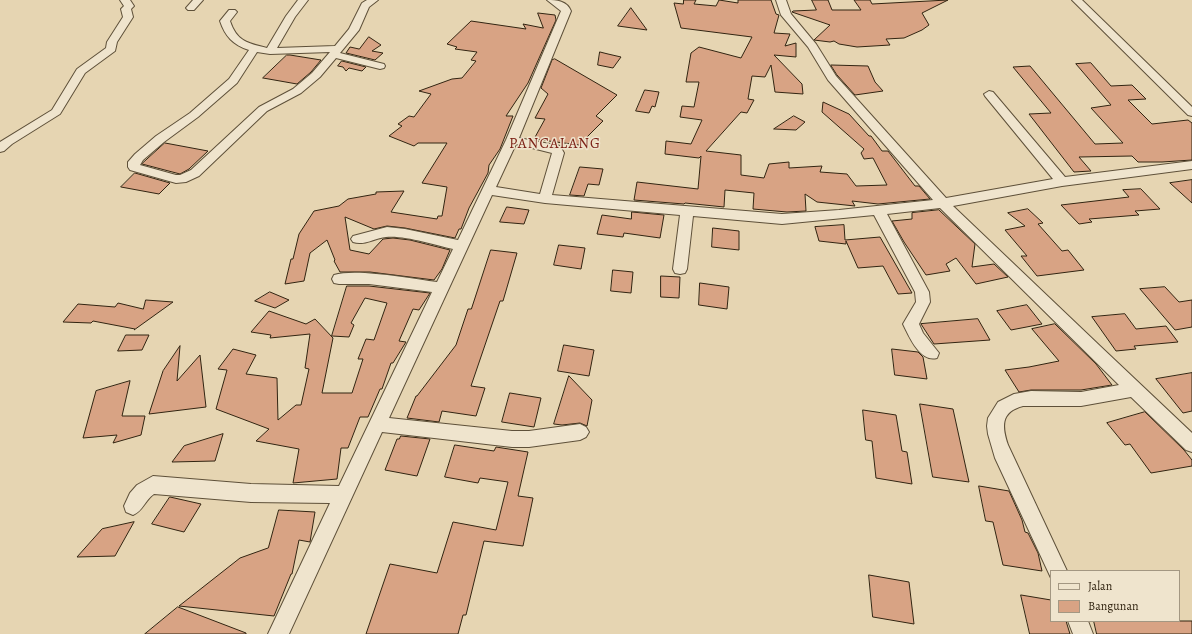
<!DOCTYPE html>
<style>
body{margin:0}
#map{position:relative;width:1192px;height:634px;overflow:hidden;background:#e6d5b2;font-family:Alegreya,serif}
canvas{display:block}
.legend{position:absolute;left:1050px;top:570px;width:130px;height:52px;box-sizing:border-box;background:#efe4cd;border:1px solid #a39782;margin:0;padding:5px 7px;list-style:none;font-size:12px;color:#312411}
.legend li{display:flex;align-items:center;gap:8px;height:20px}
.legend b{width:20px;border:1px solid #a39782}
</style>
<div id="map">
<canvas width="1192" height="634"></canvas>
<ul class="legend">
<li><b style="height:5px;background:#efe4cd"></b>Jalan</li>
<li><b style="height:11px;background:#d8a384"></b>Bangunan</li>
</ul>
</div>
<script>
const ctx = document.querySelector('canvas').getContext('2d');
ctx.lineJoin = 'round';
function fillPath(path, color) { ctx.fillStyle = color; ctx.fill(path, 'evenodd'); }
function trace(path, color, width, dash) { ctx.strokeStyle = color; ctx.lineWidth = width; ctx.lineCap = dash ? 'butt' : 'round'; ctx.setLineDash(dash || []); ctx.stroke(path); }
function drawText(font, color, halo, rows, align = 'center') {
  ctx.font = font + ' Alegreya,serif'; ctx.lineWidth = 3; ctx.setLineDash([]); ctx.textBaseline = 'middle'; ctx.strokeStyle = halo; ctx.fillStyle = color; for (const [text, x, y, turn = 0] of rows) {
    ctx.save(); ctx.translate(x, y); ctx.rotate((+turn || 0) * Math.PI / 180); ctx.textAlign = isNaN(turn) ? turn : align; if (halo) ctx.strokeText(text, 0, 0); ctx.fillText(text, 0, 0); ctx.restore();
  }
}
const building = new Path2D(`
 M684,0H696L694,4L716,6L719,0L738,3V0H771L776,14L779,15L774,33L790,34L785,46L796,43V57L774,55L802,84L803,94L775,92L771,65L765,77L752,76L748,99L754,100L747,113L741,112L706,151L741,155V175L764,178L769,164L789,162V168L822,166L820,172L847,174L856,186L887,185L873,158L864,159L861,153L864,149L822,112L823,102L849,114L869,136H871L882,151H888L915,186H919L930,199L878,204L852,201L855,206L817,202L805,194L806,211L787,212L753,209L754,193L725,190L724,207L685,203L684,204L634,200L637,182L698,189L701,156L699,158L665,154L666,141L691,144L702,120L680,117L682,106L694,107L699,82H686L691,53L699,47L741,58L752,37L681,28L674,3L683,4Z
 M812,0H828L832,10H861L854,0H870L872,4L948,0L922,13L929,25L922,30L904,38L886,39L890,45L857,47L839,44L834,41L830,42L814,40L830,25L792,12L793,11L816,10Z
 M631,8L647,30L618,26Z
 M538,13L555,15L556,20L528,83L506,116H513L500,149L489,165L488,173L469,208L461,229H459L455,238L405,228L387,226L374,229L345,217L350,250L369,254L383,239L393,238L410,240L450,250L442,269L434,280L370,272H340L334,261L335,260L327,240L310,253L304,281L285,284L291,259H293L299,234L314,211L339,206L348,199L376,194V192L404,191L391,212L437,219L438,216H442L447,187L422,183L447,143H418L414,146L389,136L402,126L398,124L409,116L414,117L431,94L419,91L452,79L462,78L476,61L471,60L477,52L455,49L457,47L447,44L471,21L526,29L523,24L543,28Z
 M369,37L381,45L372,51L383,53L375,60L346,53L350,47L359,49Z
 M600,52L608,54L621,57L613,68L598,65Z
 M287,55H290L321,60L311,72L297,84L263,78Z
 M555,59L617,95L596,116L603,121L579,145L534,139L545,119L535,118L548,94L541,88L552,60Z
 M342,61L366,67L362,71L349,68L346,71L343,67L338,66Z
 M1091,63L1111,86L1132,85L1146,99L1128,100L1152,124L1188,120L1192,123V160L1162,162H1138L1132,156L1079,157L1091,171L1074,172L1029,114L1051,113L1013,67L1030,66L1095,144L1123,143L1091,108L1111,105L1076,64Z
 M831,65L868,66L875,82L883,91L855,95L837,75Z
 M645,90L659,92L655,107L652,106L649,113L636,111Z
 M794,116L805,122L796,130L774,129Z
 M165,143L208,151L189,169L180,174L142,164Z
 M580,167L603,169L599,185L588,184L584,196L570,195Z
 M135,173L170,183L159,194L121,187Z
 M1192,180V203L1170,183Z
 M1141,189L1160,209L1135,211L1139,215L1089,219L1092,222L1079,224L1061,205L1129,197L1123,190Z
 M507,207L529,210L524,224L500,222Z
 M1028,209L1043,223L1038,224L1062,251L1068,250L1084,270L1037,276L1021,256H1027L1005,230L1025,226L1008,213Z
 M939,210L975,244L972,267L994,264L1008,277L976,284L956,258L946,264L950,271L926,275L904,242L892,221L912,219V213Z
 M632,212L664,215L660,238L624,233L623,237L597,234L602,215L631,219Z
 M844,225L845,240L880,237L912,293L898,294L883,266L858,268L846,241V244L819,241L815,227Z
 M713,228L739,231V250L712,247Z
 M559,245L585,248L581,269L554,265Z
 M491,250L517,253L503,301H500L471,386L485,388L476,416L442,411L439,422L407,418L416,396H417L456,345L468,309H471Z
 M613,270L633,272L631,293L611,291Z
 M661,276L680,277L679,298L661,297Z
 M700,283L729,287L727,309L699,305Z
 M347,286H369L430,293L419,310L413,309L399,341L406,342L393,363H391L382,389H380L368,417H360L348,448H341L337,479L293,483L299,449L256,441L269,429L216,409L227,370L218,369L233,349L256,355L246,374L277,378L278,420L296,405H301L309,369L305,368L310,334L270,338L271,335L251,332L269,311L306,324L315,319L333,338L322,393H352L363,359H358L366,339L374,340L387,303L365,298L351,323L354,325L349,337L332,336Z
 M1165,287L1179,302L1192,300V327L1175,330L1140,289Z
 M270,292L289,300L275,308L255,301Z
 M146,300L173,302L134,330L135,329L93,321L91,323L63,322L78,304L115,307L118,303L143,309Z
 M1027,305L1042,324L1011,330L997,311Z
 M1125,314L1136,329L1166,326L1178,342L1134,346L1136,349L1116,351L1092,317Z
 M978,319L990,340L934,344L921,324Z
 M1055,324L1096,364L1112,385L1081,390H1031L1019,392L1005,370L1029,367L1059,361L1032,329Z
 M126,335H149L142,350L118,351Z
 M564,345L594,350L589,376L558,371Z
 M180,346L177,381L200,355L206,407L149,414L163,371Z
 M892,349L918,352L923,357L927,379L895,375Z
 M1192,373V411L1183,413L1156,379Z
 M569,376L592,400L587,426L580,423L562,425L554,424Z
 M130,381L122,416H145L141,435L113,443L117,435L83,438L96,391Z
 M510,393L541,398L534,427L502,422Z
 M920,404L953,409L969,482L933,477Z
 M863,410L896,415L902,451L907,452L912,484L876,478L872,441L866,440Z
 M1145,412L1184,450L1192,460V466L1151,473L1130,444L1125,445L1107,423Z
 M223,434L215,461L172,462L184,446Z
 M401,436L430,439L417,476L385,470L397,439H399Z
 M455,445L494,451L496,447L528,452L518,496L533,498L523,546L484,541L466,615H463L458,634H366L390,564L437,573L453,522L496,530L508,482L480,478L478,483L445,477Z
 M979,486L1009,491L1022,520L1025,532L1028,533L1038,553L1042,571L1003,565L993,522L986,521Z
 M170,497L201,504L184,532L152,524Z
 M279,510L315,512L310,542L299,540L292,574H291L274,616L179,606L240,558L268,548Z
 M134,522L115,556L77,557L102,529Z
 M869,575L909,582L914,624L873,617Z
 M1021,595L1051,600V621H1066L1070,634H1030Z
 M178,607L246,633V634H145Z
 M1094,621H1192V634H1097Z`);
const minor = new Path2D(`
 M120,0H130L134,6L131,9L133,17L117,42L115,51L85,73L60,114L12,144L4,151L0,152V142L52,110L77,69L106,48L107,42L123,17L121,9L124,6Z
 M193,0H203L194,10H188L186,8Z
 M298,0H308L295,17L277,48L335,46L349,29L362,3L367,0H378L369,7L359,30L340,53L384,64L385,66L384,68L380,69L336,58L320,77L301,93L267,111L199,176L186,182L176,183L130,170L128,167V162L135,154L156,136L190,113L229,79L249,50C233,45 225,36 220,21L229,10H235L237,12L230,21C237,42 248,43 267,48L286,16ZM257,52L270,54L330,52L312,73L293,89L259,107L191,170L180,175H176L140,165L143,160L164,142L198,117L237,83Z
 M547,0C557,0 567,1 571,11L519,138L560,146L564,153L552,195L782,214L839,210L933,200L828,80L808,47L781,15L776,0H786L791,14L816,44L836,76L946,198L1053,179L985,96L984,94L989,91L993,92L1065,177L1192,161V169L1062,186L953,206L1100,346L1192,433V452L1186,450L1131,397L1081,406H1023C1000,412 1002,427 1008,445L1067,571H1051V578L995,458L988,434L987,426L988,418L998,402L1014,394L1031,391L1081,392L1119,385L940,208L887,214L929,292L930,302L919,324L923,333L939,353L937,358C920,363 909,336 903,324L916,302L915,292L874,215L782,224L693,216L687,269L685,273L680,274L675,273L673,269L680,215L545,203L492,195L389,418L512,431H529L580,424L586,427L589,432L586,437L580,440L529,447H512L382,432L289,634H268L330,503L251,502L154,494C145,500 143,511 133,515L126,512L124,506L130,493L137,485L153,476L251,484L339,486L432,292L369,284H339L334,283L332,279L334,275C357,268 412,279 437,282L453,249C435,245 404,235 386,237C375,238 364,246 353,242L351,239L353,236L387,227L405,229L458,240L506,140L561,11ZM516,144L552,153L540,194L496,187Z
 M1072,0H1082L1192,107V116L1188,115Z
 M1068,621H1088L1093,634H1073Z`);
const farQuarternames = [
 ["PANCALANG",555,144]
];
fillPath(building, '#d8a384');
trace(building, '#312411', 1);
trace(minor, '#5e5039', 2);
fillPath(minor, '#efe4cd');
ctx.letterSpacing = '1px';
drawText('15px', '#7a1f14', '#efe4cd', farQuarternames);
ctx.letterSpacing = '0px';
</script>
